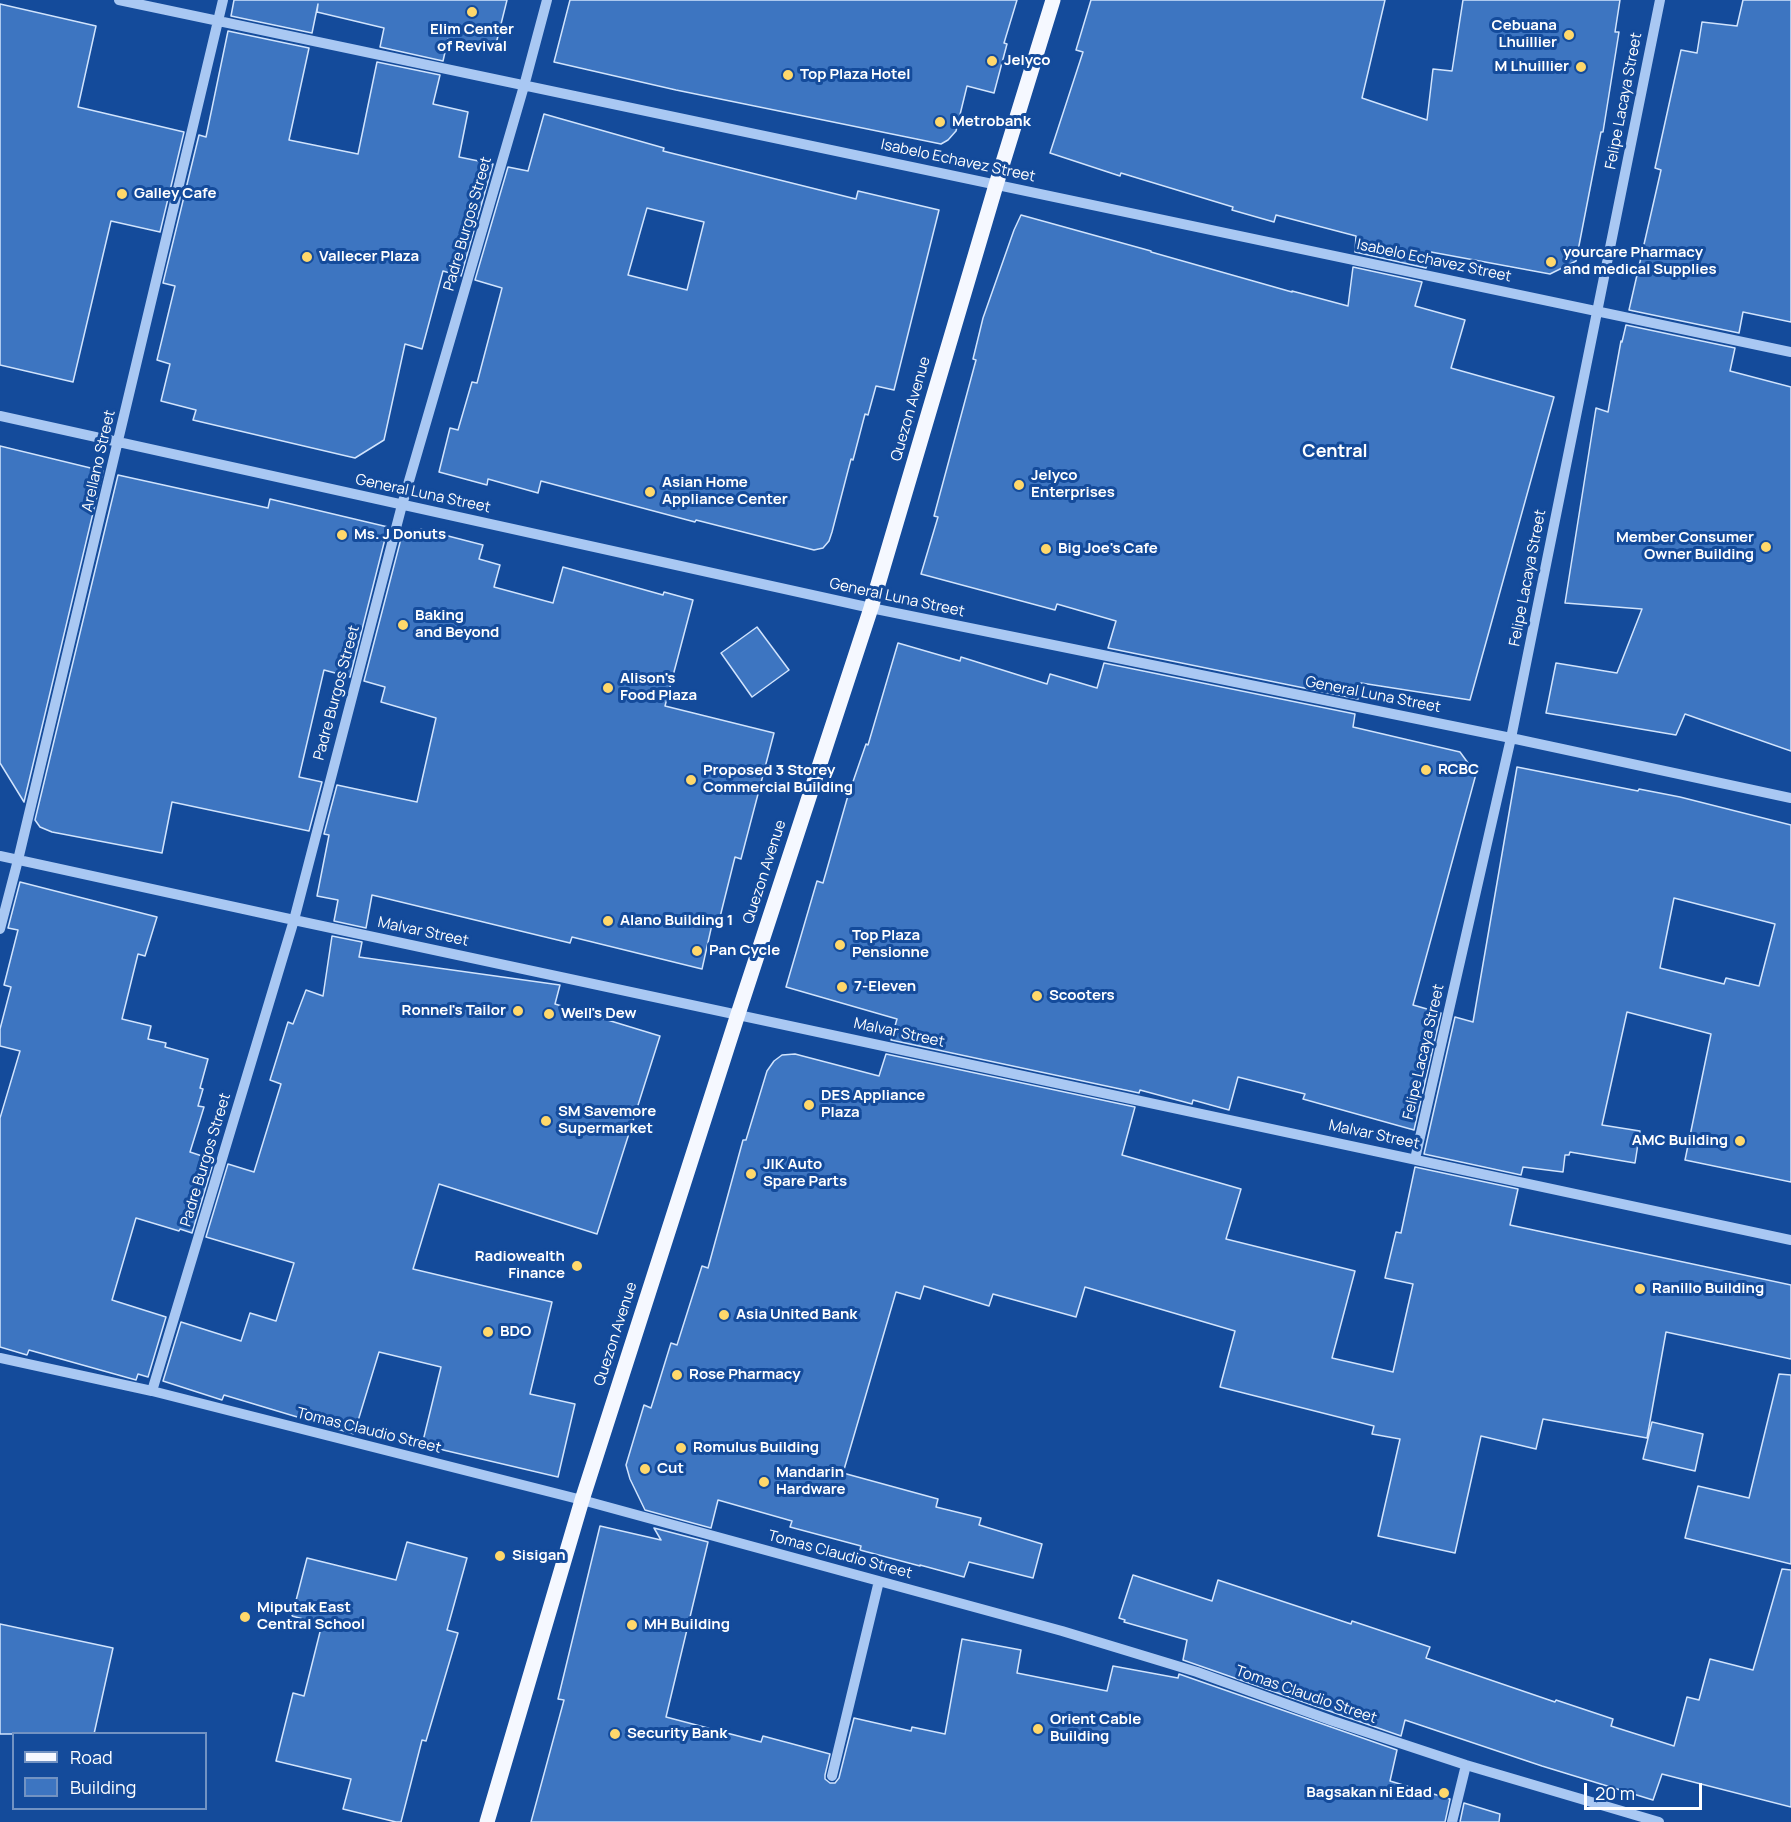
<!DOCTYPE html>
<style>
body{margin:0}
#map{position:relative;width:1791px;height:1822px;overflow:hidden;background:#144b9b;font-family:Manrope,sans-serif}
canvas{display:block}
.legend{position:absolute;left:12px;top:1732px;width:195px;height:78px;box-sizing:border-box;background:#144b9b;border:2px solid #7293c3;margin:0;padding:8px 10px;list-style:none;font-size:18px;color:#fff}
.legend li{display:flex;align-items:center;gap:12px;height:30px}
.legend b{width:30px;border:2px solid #7293c3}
.scale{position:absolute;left:1584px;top:1783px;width:118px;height:27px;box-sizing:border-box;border:3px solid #fff;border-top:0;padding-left:8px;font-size:18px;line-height:21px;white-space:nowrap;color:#fff;-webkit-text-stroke:4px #144b9b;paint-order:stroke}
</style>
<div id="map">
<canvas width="1791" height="1822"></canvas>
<ul class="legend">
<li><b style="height:8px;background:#f5f8ff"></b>Road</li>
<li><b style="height:16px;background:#3d75c1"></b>Building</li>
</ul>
<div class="scale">20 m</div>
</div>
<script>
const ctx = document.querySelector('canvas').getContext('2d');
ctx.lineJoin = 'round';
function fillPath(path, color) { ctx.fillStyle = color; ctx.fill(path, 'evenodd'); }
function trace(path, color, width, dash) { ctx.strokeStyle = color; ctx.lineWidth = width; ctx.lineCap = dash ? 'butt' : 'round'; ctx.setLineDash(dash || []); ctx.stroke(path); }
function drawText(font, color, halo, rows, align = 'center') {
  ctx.font = font + ' Manrope,sans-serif'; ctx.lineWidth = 6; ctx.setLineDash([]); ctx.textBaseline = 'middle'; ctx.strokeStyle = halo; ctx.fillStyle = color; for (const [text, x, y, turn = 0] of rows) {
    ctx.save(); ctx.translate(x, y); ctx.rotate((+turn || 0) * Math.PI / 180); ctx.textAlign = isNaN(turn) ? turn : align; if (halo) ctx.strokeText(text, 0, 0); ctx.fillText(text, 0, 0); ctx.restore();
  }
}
const building = new Path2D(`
 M234,0H507L495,48L487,46L486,48L448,39L443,61L380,47L384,28L317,12L318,4L312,33L231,16Z
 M570,0H1017L1004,43L1007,44L994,93L967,86L956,131L948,140L941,144L676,90L554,62Z
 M1091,0H1385L1362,98L1427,120L1433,69L1452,71L1463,0H1620L1615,32H1619L1603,132H1601L1576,261L1550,274L1431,252L1426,268L1355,252L1356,236L1276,215L1274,222L1232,210L1233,207L1121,173L1120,176L1050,153L1083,52L1076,50Z
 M1743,0H1791V322L1743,312L1739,333L1629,310L1661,170L1655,168L1681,50L1697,53L1702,22L1737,26Z
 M0,4L96,26L78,107L184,132L160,232L111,221L73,382L0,365Z
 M228,31L309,48L289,140L358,154L377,62L440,75L433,104L468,112L459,157L493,164L461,276L443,271L422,349L405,344L384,440L355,458L193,420L196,410L161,401L170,364L157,360L175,286L163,283L199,135L206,137Z
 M544,114L664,148L663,151L856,199L858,191L939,210L894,390L876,386L868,415L865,414L853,460L851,459L832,532L829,541L823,548L814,550L696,520L695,522L541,481L538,493L488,479L487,485L439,472L450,428L458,430L472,382L477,383L502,288L475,280L508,167L528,171ZM647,208L704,222L687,290L628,275Z
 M1021,215L1151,251V252L1292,292V291L1348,306L1353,267L1422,282L1415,306L1465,320L1451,368L1554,397L1470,700L1361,683L1358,699L1108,648L1116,621L1057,604L1055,610L921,574L938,517L934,516L976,360L973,359L983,318L1014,230Z
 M1626,325L1735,348L1730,371L1791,387V751L1685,714L1676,735L1546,713L1556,663L1617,673L1642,609L1565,603L1596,408L1608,412L1621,341L1622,342Z
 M0,446L103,471L24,802L0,763Z
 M118,475L268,508L270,499L388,527L350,677L324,670L299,777L322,782L309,831L172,802L162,853L52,832L40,827L35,820Z
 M421,529L483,545L479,559L500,565L494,587L553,603L563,567L663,595L664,592L693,600L665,706L774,733L741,859L735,857L719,921L713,920L702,969L572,937L570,943L372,895L366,928L334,921L338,900L317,896L329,835L324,834L337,785L417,802L436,718L381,702L385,687L364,681L403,531L419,535Z
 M757,627L789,670L752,697L721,653Z
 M898,643L960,661L961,657L1047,684L1050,674L1097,688L1104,663L1355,714L1353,727L1460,752L1476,774L1413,1005L1441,1013L1414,1130L1303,1099L1305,1094L1238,1077L1229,1110L1193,1100L1192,1104L1140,1090L1139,1093L891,1040L897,1019L786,987L817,881L823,883L847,799L866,744L868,745Z
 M1517,767L1638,791L1639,789L1680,797L1791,825V1182L1685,1160L1711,1034L1627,1012L1602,1125L1640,1131L1635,1163L1570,1152L1569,1155H1565L1563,1172L1523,1167L1521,1175L1424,1154L1455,1017L1473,1022ZM1674,898L1775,924L1759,986L1726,978L1724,984L1660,968Z
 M20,882L157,917L145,956L138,954L122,1019L151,1026L148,1039L166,1043L165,1047L208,1059L200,1088L203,1089L198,1106L204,1107L190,1152L214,1160L192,1233L180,1229L179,1231L136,1218L112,1300L166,1317L148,1377L138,1374L136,1380L29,1350L27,1355L0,1347V1118L20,1051L0,1046V1029L11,987L4,985L18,930L8,928Z
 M332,936L362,942L359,957L560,985L555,1004L660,1036L597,1234L439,1184L413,1269L552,1302L530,1394L575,1404L558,1477L422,1445L441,1367L379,1352L354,1434L224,1395L222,1400L163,1381L181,1322L241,1341L250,1313L276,1321L294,1263L206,1237L228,1164L254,1172L281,1084L270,1080L288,1022L293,1024L306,990L323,996Z
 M795,1054L879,1076L886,1054L1135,1107L1122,1155L1241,1189L1226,1239L1355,1271L1332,1358L1393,1372L1413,1284L1385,1278L1396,1232L1401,1233L1415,1167L1518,1189L1510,1225L1791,1285V1359L1666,1332L1647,1438L1543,1419L1536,1449L1481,1436L1455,1553L1378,1536L1400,1439L1372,1434L1374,1426L1220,1387L1235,1331L1085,1287L1076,1317L993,1294L989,1306L924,1286L920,1299L896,1292L843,1473L938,1499L936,1507L981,1518L979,1525L1042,1544L1033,1578L969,1562L964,1577L920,1565V1566L860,1550L861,1546L790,1527L792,1521L718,1500L711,1528L645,1510L630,1479L626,1465L644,1405L651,1408L671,1343L677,1345L702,1266L708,1268L743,1140H746L767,1071L774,1061L782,1055Z
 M1779,1374L1791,1375V1564L1685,1538L1698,1486L1749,1498Z
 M1652,1422L1703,1434L1695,1471L1643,1459Z
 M600,1526L661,1540L654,1528L708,1542L666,1717L761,1742L763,1736L830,1754L825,1775V1779L830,1783H835L839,1778L854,1718L911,1731L912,1727L945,1734L962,1639L1021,1650L1017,1673L1107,1691L1113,1666L1178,1678L1179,1674L1397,1750L1390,1781L1450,1799L1445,1822H531L564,1700L558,1699Z
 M407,1542L467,1558L447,1630L458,1633L426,1741L422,1740L401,1822H396L343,1809L351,1779L276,1761L293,1693L304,1696L322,1624L292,1616L307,1558L396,1580Z
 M1782,1569L1791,1570V1807L1662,1774L1653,1800L1542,1766L1405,1720L1401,1736L1183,1660L1187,1640L1124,1622L1125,1620L1119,1618L1133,1575L1212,1601L1218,1580L1351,1624L1352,1621L1430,1647L1426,1658L1555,1702L1556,1700L1613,1719L1611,1726L1674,1746L1687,1697L1699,1700L1710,1659L1753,1670Z
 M0,1624L113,1648L94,1734H0Z
 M1464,1803L1500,1814L1499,1822H1460Z`);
const minor = new Path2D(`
 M119,0L1791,352
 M0,416L871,608L1511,738L1791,798
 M0,856L294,920L1791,1240
 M0,929L18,860L223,0
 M1415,1159L1511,738L1660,0
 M0,1358L152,1391L582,1500L1062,1631L1197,1672L1333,1721L1466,1765L1659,1822
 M152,1391L294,920L402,505L524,86L547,0
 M832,1776L879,1581
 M1452,1822L1466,1765`);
const major = new Path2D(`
 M487,1822L582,1500L738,1014L871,608L996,185L1053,0`);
const markers = [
 [472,12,6,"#ffd86b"],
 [1569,35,6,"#ffd86b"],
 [992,61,6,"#ffd86b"],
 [1581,67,6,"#ffd86b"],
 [788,75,6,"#ffd86b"],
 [940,122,6,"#ffd86b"],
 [122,194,6,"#ffd86b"],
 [307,257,6,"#ffd86b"],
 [1551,262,6,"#ffd86b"],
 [1019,485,6,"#ffd86b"],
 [650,492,6,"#ffd86b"],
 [342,535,6,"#ffd86b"],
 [1766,547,6,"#ffd86b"],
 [1046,549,6,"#ffd86b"],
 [403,625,6,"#ffd86b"],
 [608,688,6,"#ffd86b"],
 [1426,770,6,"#ffd86b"],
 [691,780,6,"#ffd86b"],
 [608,921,6,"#ffd86b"],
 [840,945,6,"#ffd86b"],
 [697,951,6,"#ffd86b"],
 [842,987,6,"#ffd86b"],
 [1037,996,6,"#ffd86b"],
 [518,1011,6,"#ffd86b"],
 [549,1014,6,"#ffd86b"],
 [809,1105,6,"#ffd86b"],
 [546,1121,6,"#ffd86b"],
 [1740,1141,6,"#ffd86b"],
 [751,1174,6,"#ffd86b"],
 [577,1266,6,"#ffd86b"],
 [1640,1289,6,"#ffd86b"],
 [724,1315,6,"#ffd86b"],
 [488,1332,6,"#ffd86b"],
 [677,1375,6,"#ffd86b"],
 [681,1448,6,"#ffd86b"],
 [645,1469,6,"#ffd86b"],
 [764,1482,6,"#ffd86b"],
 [500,1556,6,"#ffd86b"],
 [245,1617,6,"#ffd86b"],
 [632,1625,6,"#ffd86b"],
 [1038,1729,6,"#ffd86b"],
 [615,1734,6,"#ffd86b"],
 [1444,1793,6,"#ffd86b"]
];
const poiNames = [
 ["Cebuana",1557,26,"right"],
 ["Lhuillier",1557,43,"right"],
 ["Elim Center",472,30,"center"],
 ["of Revival",472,47,"center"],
 ["Jelyco",1004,61],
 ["M Lhuillier",1569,67,"right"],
 ["Top Plaza Hotel",800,75],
 ["Metrobank",952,122],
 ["Galley Cafe",134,194],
 ["yourcare Pharmacy",1563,253],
 ["and medical Supplies",1563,270],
 ["Vallecer Plaza",319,257],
 ["Jelyco",1031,476],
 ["Enterprises",1031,493],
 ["Asian Home",662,483],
 ["Appliance Center",662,500],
 ["Ms. J Donuts",354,535],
 ["Member Consumer",1754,538,"right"],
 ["Owner Building",1754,555,"right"],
 ["Big Joe's Cafe",1058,549],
 ["Baking",415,616],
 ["and Beyond",415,633],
 ["Alison's",620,679],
 ["Food Plaza",620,696],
 ["RCBC",1438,770],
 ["Proposed 3 Storey",703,771],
 ["Commercial Building",703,788],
 ["Alano Building 1",620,921],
 ["Top Plaza",852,936],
 ["Pensionne",852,953],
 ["Pan Cycle",709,951],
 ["7-Eleven",854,987],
 ["Scooters",1049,996],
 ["Ronnel's Tailor",506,1011,"right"],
 ["Well's Dew",561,1014],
 ["DES Appliance",821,1096],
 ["Plaza",821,1113],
 ["SM Savemore",558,1112],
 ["Supermarket",558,1129],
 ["AMC Building",1728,1141,"right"],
 ["JIK Auto",763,1165],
 ["Spare Parts",763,1182],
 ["Radiowealth",565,1257,"right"],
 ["Finance",565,1274,"right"],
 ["Ranillo Building",1652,1289],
 ["Asia United Bank",736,1315],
 ["BDO",500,1332],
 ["Rose Pharmacy",689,1375],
 ["Romulus Building",693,1448],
 ["Cut",657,1469],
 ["Mandarin",776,1473],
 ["Hardware",776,1490],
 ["Sisigan",512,1556],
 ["Miputak East",257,1608],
 ["Central School",257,1625],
 ["MH Building",644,1625],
 ["Orient Cable",1050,1720],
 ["Building",1050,1737],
 ["Security Bank",627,1734],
 ["Bagsakan ni Edad",1432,1793,"right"]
];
const streetNames = [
 ["Felipe Lacaya Street",1624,101,-79],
 ["Isabelo Echavez Street",958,161,12],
 ["Padre Burgos Street",468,224,-74],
 ["Isabelo Echavez Street",1434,261,12],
 ["Quezon Avenue",911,409,-74],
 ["Arellano Street",99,461,-77],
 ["General Luna Street",423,494,12],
 ["Felipe Lacaya Street",1528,578,-79],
 ["General Luna Street",897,598,12],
 ["Padre Burgos Street",337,693,-75],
 ["General Luna Street",1373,695,11],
 ["Quezon Avenue",765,872,-72],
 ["Malvar Street",423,932,12],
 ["Malvar Street",899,1033,12],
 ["Felipe Lacaya Street",1424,1052,-77],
 ["Malvar Street",1374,1135,12],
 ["Padre Burgos Street",206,1160,-73],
 ["Quezon Avenue",616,1334,-72],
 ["Tomas Claudio Street",369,1431,14],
 ["Tomas Claudio Street",840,1555,15],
 ["Tomas Claudio Street",1306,1695,19]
];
const quarterNames = [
 ["Central",1335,452]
];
fillPath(building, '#3d75c1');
trace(building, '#d1e4fd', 1.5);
trace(minor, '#a9c8f3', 10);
trace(major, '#f5f8ff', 15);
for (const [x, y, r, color] of markers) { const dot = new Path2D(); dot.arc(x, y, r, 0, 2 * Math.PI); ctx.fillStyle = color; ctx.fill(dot); trace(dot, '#144b9b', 2); }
drawText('bold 15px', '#fff', '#144b9b', poiNames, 'left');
drawText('15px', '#fff', '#144b9b', streetNames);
drawText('bold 18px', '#fff', '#144b9b', quarterNames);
</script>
